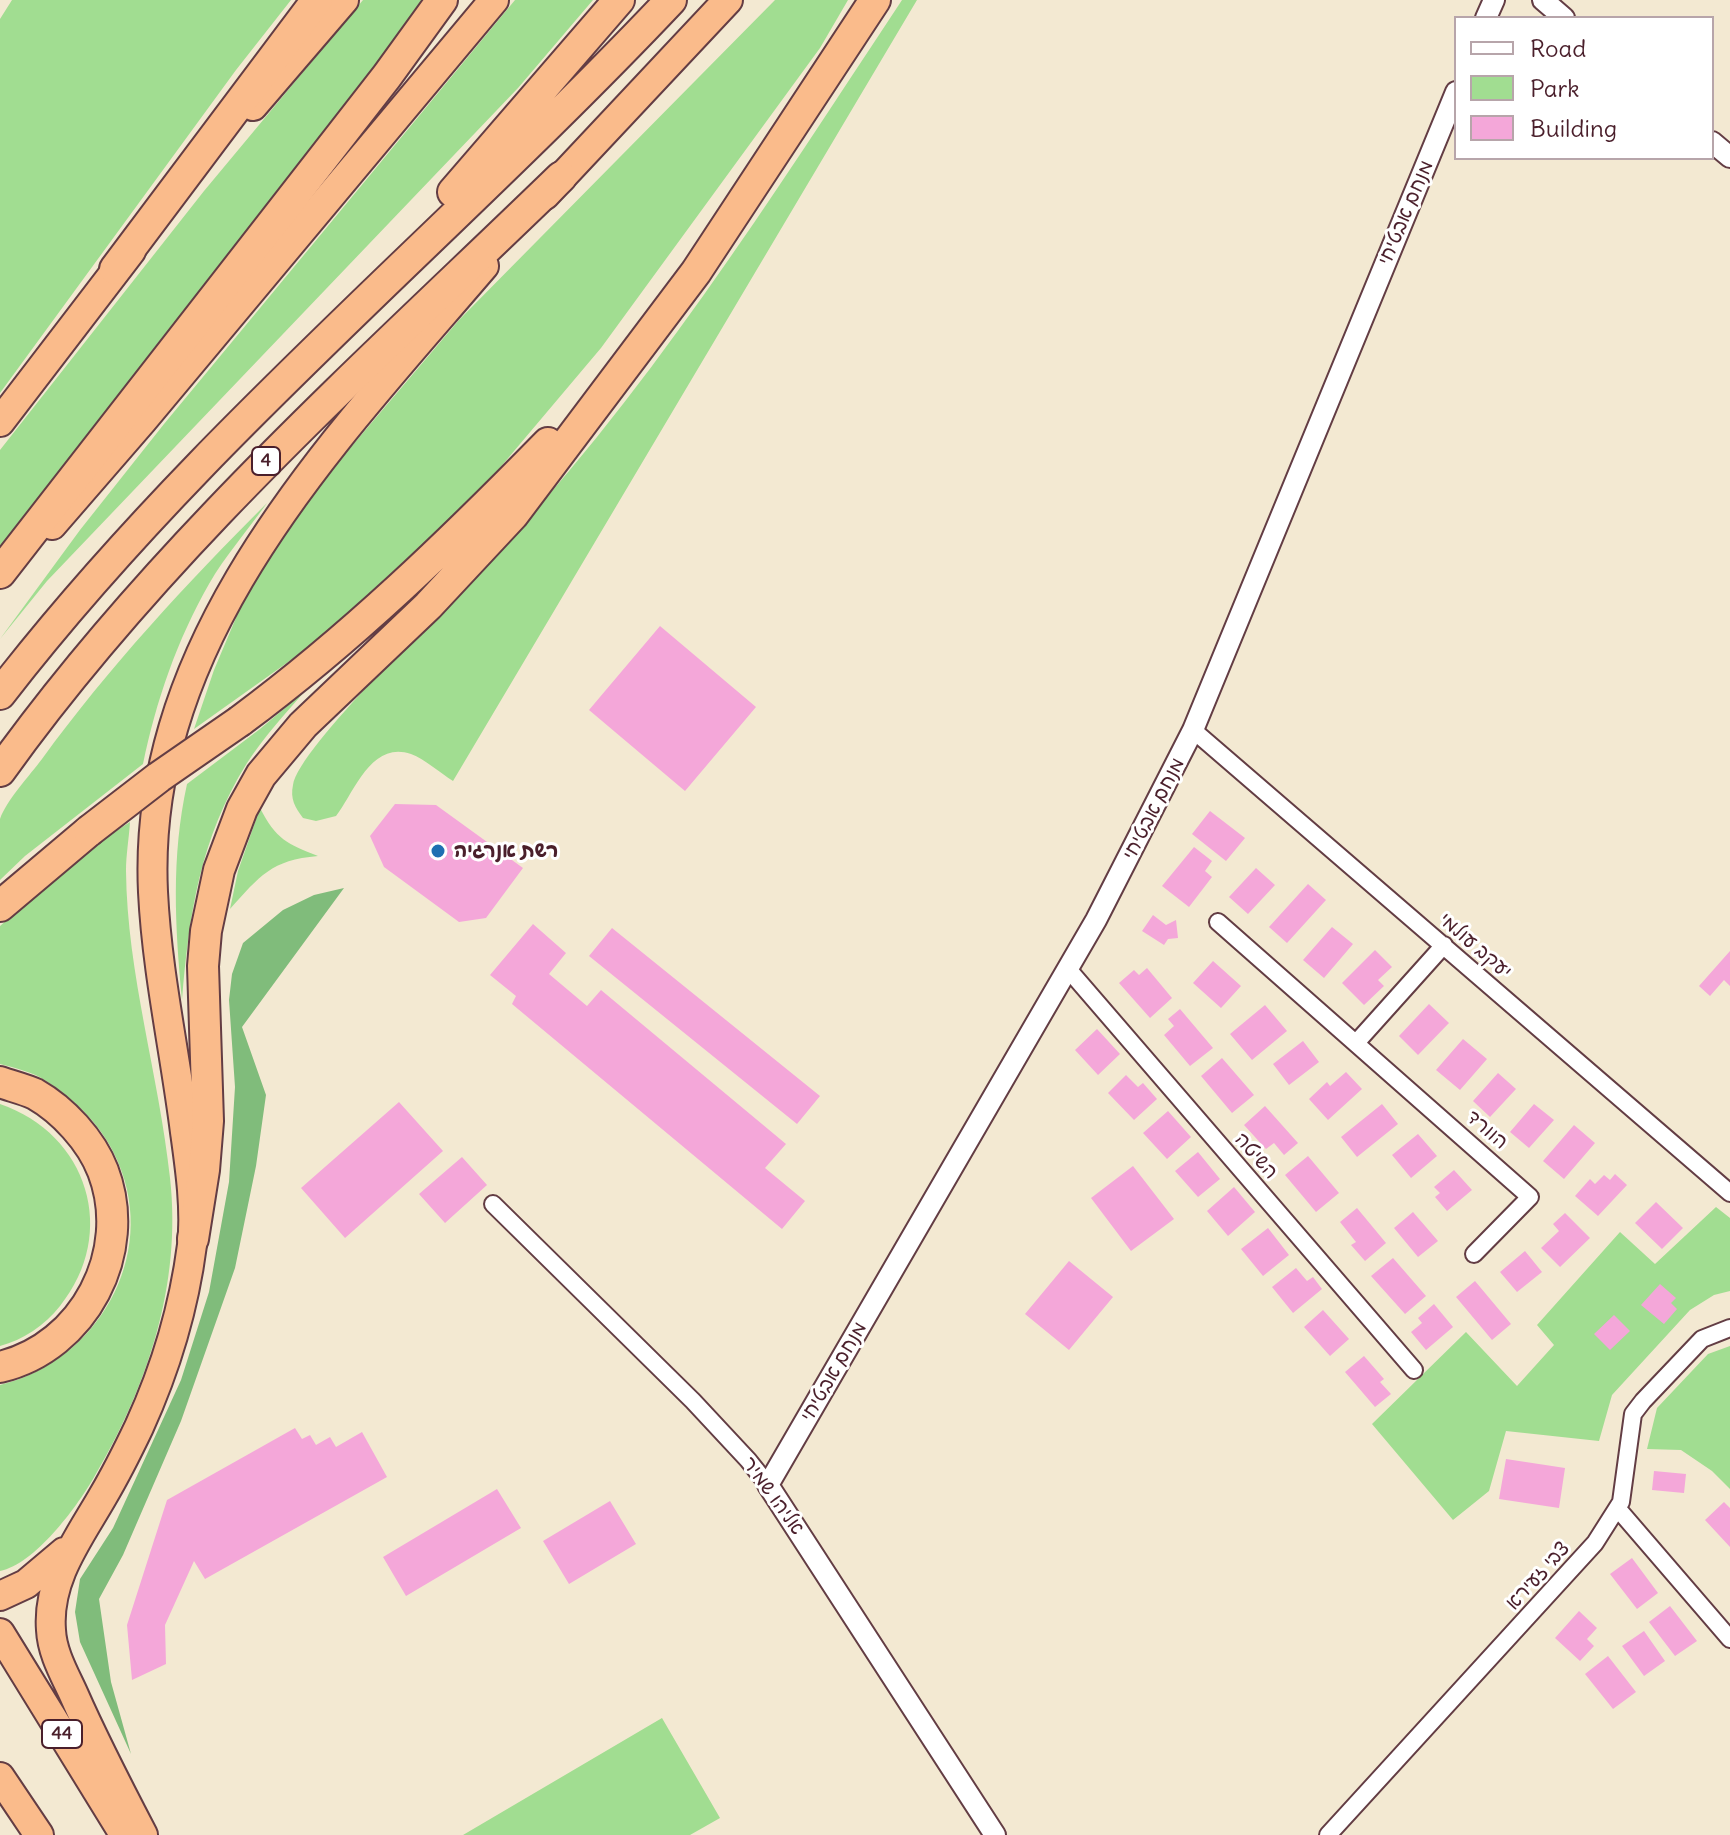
<!DOCTYPE html>
<meta charset="utf-8">
<style>
body{margin:0}
#map{position:relative;width:1730px;height:1835px;overflow:hidden;background:#f3e9d2;font-family:Delius,sans-serif}
canvas{display:block}
.legend{position:absolute;left:1454px;top:16px;width:260px;height:144px;box-sizing:border-box;background:#fff;border:2px solid #b7a5aa;margin:0;padding:10px 14px;list-style:none;font-size:24px;color:#4a1f2b}
.legend li{display:flex;align-items:center;gap:16px;height:40px}
.legend b{width:40px;border:2px solid #b7a5aa}
</style>
<div id="map">
<canvas width="1730" height="1835"></canvas>
<ul class="legend">
<li><b style="height:10px;background:#fff"></b>Road</li>
<li><b style="height:22px;background:#a1dd91"></b>Park</li>
<li><b style="height:22px;background:#f4a7d9"></b>Building</li>
</ul>
</div>
<script>
const ctx = document.querySelector('canvas').getContext('2d');
ctx.lineJoin = 'round';
function fillPath(path, color) { ctx.fillStyle = color; ctx.fill(path, 'evenodd'); }
function trace(path, color, width, dash) { ctx.strokeStyle = color; ctx.lineWidth = width; ctx.lineCap = dash ? 'butt' : 'round'; ctx.setLineDash(dash || []); ctx.stroke(path); }
function drawText(font, color, halo, rows, align = 'center') {
  ctx.font = font + ' Delius,"Playpen Sans Hebrew",sans-serif'; ctx.lineWidth = 6; ctx.setLineDash([]); ctx.textBaseline = 'middle'; ctx.strokeStyle = halo; ctx.fillStyle = color; for (const [text, x, y, turn = 0] of rows) {
    ctx.save(); ctx.translate(x, y); ctx.rotate((+turn || 0) * Math.PI / 180); ctx.textAlign = isNaN(turn) ? turn : align; if (halo) ctx.strokeText(text, 0, 0); ctx.fillText(text, 0, 0); ctx.restore();
  }
}
const green = new Path2D(`
 M12,0H291L236,70L0,393V19Z
 M363,0H426L379,64L155,347L0,551V450L204,191Z
 M515,0H593L518,88L47,581L0,639L80,530L164,424Z
 M775,0H848L820,48L601,348L482,489L319,640L194,729L214,670L249,587L304,507L345,454L459,320Z
 M902,0H917L453,781C440,773 425,759 411,754C371,740 354,793 336,816L316,821L303,818C295,807 290,799 293,785C299,747 445,608 479,572C644,400 771,198 902,0Z
 M267,503C248,530 225,556 209,584C177,640 156,701 143,764L25,856L0,880C0,864 0,834 0,819C6,801 30,775 42,759C109,667 186,584 267,503Z
 M305,691C285,714 263,738 247,763C200,838 189,915 182,1000C175,927 171,857 187,784L260,729Z
 M260,808C276,839 287,844 318,856C271,860 260,876 230,909L238,871Z
 M130,822C129,838 126,855 126,871C127,974 159,1075 170,1178C182,1284 147,1388 93,1479C76,1508 35,1564 0,1571V1385C96,1362 159,1257 118,1162C104,1128 76,1100 46,1081C33,1072 15,1068 0,1064V926L88,849Z
 M0,1104C88,1134 119,1233 60,1306C45,1325 23,1340 0,1346Z
 M1716,1207L1730,1218V1291L1714,1295L1690,1310L1612,1395L1599,1441L1506,1431L1489,1491L1453,1520L1372,1424L1466,1332L1517,1386L1554,1345L1537,1325L1620,1232L1655,1264Z
 M1730,1346V1489L1712,1471L1681,1450L1647,1449L1657,1408L1708,1354Z
 M662,1718L720,1818L690,1835H463Z`);
const forest = new Path2D(`
 M344,888L242,1027L266,1095L256,1166L235,1268L181,1421L123,1555L99,1599L111,1682L131,1754L80,1642L75,1612L80,1579L113,1528L181,1380L209,1292L229,1182L235,1087L229,1000L232,974L243,943L283,910L314,895Z`);
const building = new Path2D(`
 M660,626L756,707L685,791L589,710Z
 M395,804L436,805L523,868L486,918L459,922L384,867L370,836Z
 M1210,811L1245,838L1226,861L1192,834Z
 M1194,847L1212,861L1205,871L1212,877L1189,907L1162,886Z
 M1256,868L1275,885L1248,914L1229,897Z
 M1308,884L1326,900L1287,943L1269,927Z
 M1153,915L1166,925L1176,920L1178,938L1168,939L1164,945L1142,931Z
 M533,924L566,953L549,974L587,1006L601,990L786,1144L765,1168L805,1201L782,1229L512,1004L516,996L490,975Z
 M1332,927L1353,944L1324,978L1303,960Z
 M612,928L820,1096L797,1124L589,956Z
 M1375,950L1392,967L1378,980L1384,986L1364,1005L1342,983Z
 M1730,951V986L1724,980L1710,996L1699,986Z
 M1213,961L1241,986L1221,1008L1193,983Z
 M1147,968L1172,998L1150,1018L1119,983L1134,970L1139,975Z
 M1429,1004L1449,1023L1418,1055L1399,1036Z
 M1265,1005L1287,1031L1252,1060L1230,1034Z
 M1180,1009L1213,1048L1190,1066L1164,1035L1174,1026L1168,1019Z
 M1097,1029L1120,1054L1098,1075L1075,1050Z
 M1463,1039L1487,1059L1460,1090L1436,1070Z
 M1303,1041L1319,1062L1289,1085L1273,1064Z
 M1222,1058L1254,1095L1232,1113L1201,1076Z
 M1346,1072L1362,1089L1328,1120L1309,1099L1327,1082L1330,1086Z
 M1498,1073L1516,1089L1490,1117L1473,1101Z
 M1126,1075L1138,1087L1143,1083L1157,1099L1134,1120L1108,1093Z
 M399,1102L443,1151L345,1238L301,1188Z
 M1382,1104L1398,1124L1357,1157L1341,1137Z
 M1534,1104L1554,1120L1529,1148L1510,1132Z
 M1265,1106L1298,1143L1284,1155L1274,1143L1266,1149L1244,1125Z
 M1168,1111L1191,1137L1167,1159L1143,1133Z
 M1574,1125L1595,1143L1564,1179L1543,1161Z
 M1418,1134L1437,1156L1411,1178L1392,1155Z
 M1198,1152L1220,1179L1198,1197L1175,1171Z
 M1308,1156L1339,1193L1316,1212L1285,1175Z
 M462,1157L487,1185L445,1223L419,1194Z
 M1133,1166L1174,1219L1131,1251L1091,1198Z
 M1454,1170L1472,1190L1447,1211L1435,1197L1440,1193L1434,1187Z
 M1615,1174L1627,1185L1598,1216L1575,1196L1590,1179L1595,1184L1604,1175L1610,1180Z
 M1234,1187L1255,1212L1228,1236L1207,1211Z
 M1656,1202L1683,1228L1662,1249L1635,1223Z
 M1357,1208L1386,1243L1365,1261L1351,1245L1356,1242L1340,1222Z
 M1413,1212L1438,1241L1418,1257L1394,1228Z
 M1565,1213L1590,1238L1560,1267L1541,1248L1559,1231L1553,1224Z
 M1268,1228L1289,1255L1263,1276L1241,1249Z
 M1525,1251L1542,1272L1517,1292L1500,1272Z
 M1393,1258L1426,1296L1405,1314L1371,1276Z
 M1069,1261L1113,1297L1069,1350L1025,1314Z
 M1296,1268L1307,1281L1313,1277L1322,1289L1293,1313L1272,1287Z
 M1475,1281L1511,1324L1492,1340L1456,1297Z
 M1660,1284L1676,1298L1671,1303L1677,1309L1664,1324L1641,1305Z
 M1434,1304L1453,1327L1426,1350L1411,1332L1422,1323L1418,1318Z
 M1323,1310L1349,1339L1330,1356L1304,1327Z
 M1614,1315L1630,1331L1610,1350L1594,1334Z
 M1364,1356L1384,1379L1380,1382L1391,1394L1375,1407L1345,1372Z
 M295,1428L302,1439L310,1435L316,1445L330,1437L336,1447L362,1432L387,1477L205,1579L194,1561L165,1625L166,1664L132,1680L127,1625L167,1500Z
 M1506,1459L1565,1468L1559,1508L1499,1499Z
 M1654,1471L1686,1474L1684,1493L1652,1490Z
 M497,1489L521,1528L406,1596L383,1557Z
 M610,1501L636,1544L569,1584L543,1541Z
 M1724,1502L1730,1508V1547L1705,1520Z
 M1632,1558L1658,1593L1637,1609L1610,1574Z
 M1670,1606L1697,1641L1675,1656L1649,1622Z
 M1579,1611L1597,1628L1587,1639L1594,1646L1580,1661L1555,1638Z
 M1644,1631L1665,1661L1644,1676L1622,1646Z
 M1608,1656L1636,1692L1613,1709L1585,1674Z`);
const minor = new Path2D(`
 M1193,730L1730,1193
 M1218,922L1530,1197L1474,1254
 M1068,969L1414,1370
 M1356,1043L1444,945
 M493,1204L693,1401L748,1460L768,1485
 M1618,1509L1730,1639
 M1328,1835L1595,1543L1621,1502L1633,1414L1643,1401L1702,1339L1730,1328`);
const tertiary = new Path2D(`
 M1543,0L1564,18
 M1486,18L1494,0
 M1712,142L1730,157
 M995,1835L768,1485L1096,920L1193,730L1456,92`);
const trunk = new Path2D(`
 M253,106L344,0
 M545,195L728,0
 M0,422L131,251
 M52,525L143,420L494,0
 M0,1596L26,1584L64,1552
 M0,1633L122,1831
 M0,1777L39,1835
 M143,1835C119,1789 95,1743 74,1695C65,1675 52,1653 51,1630C47,1579 79,1538 103,1496C116,1474 128,1450 139,1427C165,1370 184,1307 192,1245C196,1209 190,1168 185,1132C175,1052 157,973 153,892C141,638 331,445 484,266`);
const motorway = new Path2D(`
 M453,192L619,0
 M115,269L317,0
 M0,573L387,76L442,0
 M0,694C197,439 450,234 671,0
 M240,721C352,638 450,543 548,443
 M0,771C159,549 366,366 561,177
 M0,906L89,831
 M0,1082C11,1086 24,1089 35,1094C63,1110 91,1140 103,1171C134,1252 84,1347 0,1367
 M193,1239L204,1170L208,1121L203,966L206,931L219,870L242,809L261,775L303,725L428,606L513,515L696,272L875,0`);
const motorwayBridge = new Path2D(`
 M89,831L159,777L240,721`);
const markers = [
 [438,851,8,"#1f6fb2"]
];
const shields = [
 [266,461,28],
 [62,1734,40]
];
const shieldNames = [
 ["4",266,461],
 ["44",62,1734]
];
const streetNames = [
 ["מנחם אבטיחי",1406,213,-67],
 ["מנחם אבטיחי",1154,809,-63],
 ["יעקב עולמי",1475,946,41],
 ["הוורד",1487,1130,41],
 ["השיטה",1256,1156,49],
 ["מנחם אבטיחי",834,1372,-60],
 ["אליהו שמיר",773,1496,54],
 ["צבי זעירא",1538,1576,-48]
];
const poiNames = [
 ["רשת אנרגיה",454,851]
];
fillPath(green, '#a1dd91');
fillPath(forest, '#80bc7b');
fillPath(building, '#f4a7d9');
trace(minor, '#633d44', 20);
trace(tertiary, '#633d44', 24);
trace(trunk, '#633d44', 32);
trace(motorway, '#633d44', 34);
trace(minor, '#fff', 16);
trace(tertiary, '#fff', 20);
trace(trunk, '#fabb8b', 28);
trace(motorway, '#fabb8b', 30);
trace(motorwayBridge, '#633d44', 34, []);
trace(motorwayBridge, '#fabb8b', 30);
for (const [x, y, r, color] of markers) { const dot = new Path2D(); dot.arc(x, y, r, 0, 2 * Math.PI); ctx.fillStyle = color; ctx.fill(dot); trace(dot, '#fff', 3); }
for (const [x, y, w] of shields) { const box = new Path2D(); box.roundRect(x - w / 2, y - 14, w, 28, 6); ctx.fillStyle = '#fff'; ctx.fill(box); trace(box, '#4a1f2b', 2); }
drawText('bold 18px', '#4a1f2b', null, shieldNames);
drawText('20px', '#4a1f2b', '#fff', streetNames);
drawText('bold 20px', '#4a1f2b', '#fff', poiNames, 'left');
</script>
